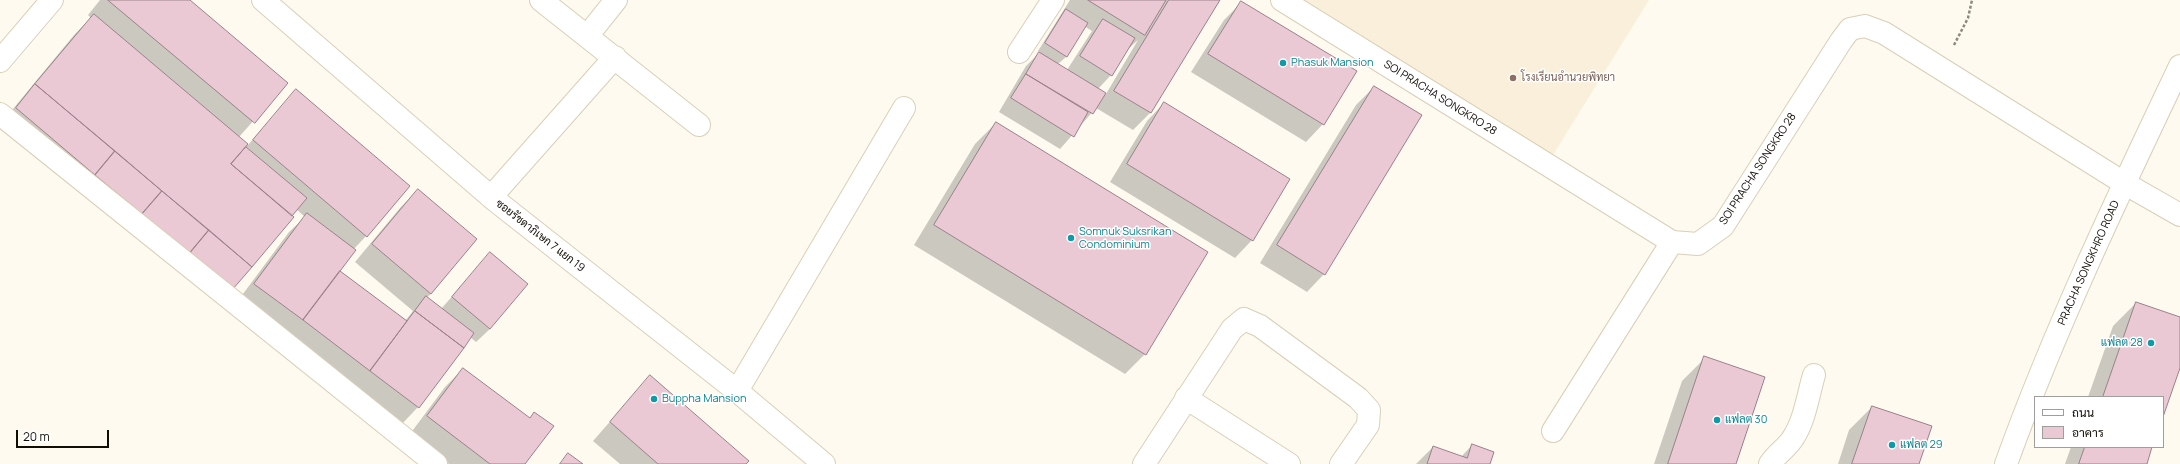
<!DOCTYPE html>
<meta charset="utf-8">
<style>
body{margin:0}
#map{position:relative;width:2180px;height:464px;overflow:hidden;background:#fefaf0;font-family:Manrope,Sarabun,sans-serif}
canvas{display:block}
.legend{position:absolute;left:2034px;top:396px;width:130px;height:52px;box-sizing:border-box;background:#fff;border:1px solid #9f9e9b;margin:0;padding:5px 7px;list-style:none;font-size:12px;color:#100d05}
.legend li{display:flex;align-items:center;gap:8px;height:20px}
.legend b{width:20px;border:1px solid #9f9e9b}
.scale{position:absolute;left:16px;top:430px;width:93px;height:18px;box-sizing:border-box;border:2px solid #100d05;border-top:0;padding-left:5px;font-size:12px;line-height:14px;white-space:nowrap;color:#100d05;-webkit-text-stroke:3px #fff;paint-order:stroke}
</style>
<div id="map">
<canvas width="2180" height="464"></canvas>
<ul class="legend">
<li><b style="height:5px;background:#fff"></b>ถนน</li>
<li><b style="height:11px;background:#eac9d5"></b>อาคาร</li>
</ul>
<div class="scale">20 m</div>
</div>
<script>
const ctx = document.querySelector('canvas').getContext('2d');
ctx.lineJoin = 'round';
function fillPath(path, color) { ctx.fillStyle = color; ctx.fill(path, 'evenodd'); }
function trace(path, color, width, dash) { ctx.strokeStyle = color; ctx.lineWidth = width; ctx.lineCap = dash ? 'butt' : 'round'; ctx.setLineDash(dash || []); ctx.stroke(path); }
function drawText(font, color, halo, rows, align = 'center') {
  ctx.font = font + ' Manrope,Sarabun,sans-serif'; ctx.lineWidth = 3; ctx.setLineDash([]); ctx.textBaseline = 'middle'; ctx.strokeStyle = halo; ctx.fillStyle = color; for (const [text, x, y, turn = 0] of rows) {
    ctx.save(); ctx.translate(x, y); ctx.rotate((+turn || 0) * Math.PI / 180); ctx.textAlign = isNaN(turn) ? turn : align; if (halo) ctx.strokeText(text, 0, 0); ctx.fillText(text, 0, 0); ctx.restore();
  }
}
const education = new Path2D(`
 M1299,0H1649L1553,155Z`);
const shadow = new Path2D(`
 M100,0H189L287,83L239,137L248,145L296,91L366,236L353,250L339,271L405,321L413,311L355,262L400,208L418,190L431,294L426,298L441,309L490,253V329L476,342L470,337L418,407L401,425L237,302L289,232L305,217L296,209L231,290L3,121L74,35L91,18L88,15Z
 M1070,0H1218L1150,113L1133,130L1096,108L1060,149L999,112L1026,66L1040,52L1038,51ZM1084,26L1092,31L1067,70L1058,64L1066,57ZM1138,40L1106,94L1098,89L1111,75L1126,51Z
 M1242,2L1323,124L1306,142L1191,72L1224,20Z
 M1374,87L1324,274L1307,292L1260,263L1356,105Z
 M1164,103L1252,240L1235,258L1110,182L1147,121Z
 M996,123L1145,354L1125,374L914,245L975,144Z
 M2136,303L2180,318V365L2163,414V397H2088L2113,326Z
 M1705,358L1735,464H1654L1682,381Z
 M463,369L529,419L524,464H449L410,434L445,387Z
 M650,376L745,464H620L593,441Z
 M1872,407L1918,464H1838L1849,430Z
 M1472,445L1489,464H1416L1433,447L1461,457Z
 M2071,447H2151L2145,464H2065Z`);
const building = new Path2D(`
 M108,0H190L288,83L255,123Z
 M1088,0H1166L1145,35Z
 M1169,0H1220L1151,113L1114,91Z
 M1241,1L1357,71L1324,125L1208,54Z
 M1066,9L1088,23L1067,57L1045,43Z
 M94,14L248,144L231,164L294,217L252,267L35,84Z
 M1103,19L1135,38L1112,76L1080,56Z
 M1039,52L1106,93L1093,114L1026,74Z
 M1026,74L1088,112L1074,137L1011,98Z
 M35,84L115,151L95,175L16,108Z
 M1374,86L1422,115L1325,275L1277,245Z
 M296,89L410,186L367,237L253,140Z
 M1164,102L1290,179L1253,241L1127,164Z
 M996,122L1208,252L1146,355L934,225Z
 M246,147L307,198L292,216L231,164Z
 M115,151L162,191L142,214L95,175Z
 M418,189L477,239L431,294L372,244Z
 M162,191L209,230L189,254L142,214Z
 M307,213L356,250L303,320L254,284Z
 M209,230L252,267L232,290L189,254Z
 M490,252L528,284L490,329L452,297Z
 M340,271L407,321L370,371L303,320Z
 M426,296L474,333L464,348L415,311Z
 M2136,302L2180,317V368L2163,417V397H2103Z
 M415,311L464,348L419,408L370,371Z
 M1704,356L1765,377L1736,464H1668Z
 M463,368L530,418L534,412L554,426L525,464H490L427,416Z
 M650,375L749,461L746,464H658L610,422Z
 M1872,406L1932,426L1919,464H1852Z
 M1472,444L1494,452L1490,464H1427L1433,446L1467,458Z
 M2085,447H2152L2147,464H2079Z
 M568,453L583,464H560Z`);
const path = new Path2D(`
 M1954,45L1968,18L1972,0`);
const minor = new Path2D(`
 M263,0L491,197L737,391L824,464
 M541,0L699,125
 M588,35L616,0
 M1019,52L1053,0
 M0,61L52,0
 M0,114L436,464
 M2124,183L2180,215
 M491,197L615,57
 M737,391L904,108
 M1186,398L1289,464
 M1553,431L1672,242
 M1144,464L1232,329L1244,319L1260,326L1358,398L1369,410L1368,425L1341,464
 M1770,464C1777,453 1788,447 1793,438C1805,420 1808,395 1814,375`);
const tertiary = new Path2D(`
 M1282,0L1672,242L1698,244L1723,226L1841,41L1850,29L1865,26L1884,33L2124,183`);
const secondary = new Path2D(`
 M2006,464C2055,328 2118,196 2180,66`);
const markers = [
 [1283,63,4,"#0f9aa8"],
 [1513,78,4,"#8d6e63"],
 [1071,238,4,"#0f9aa8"],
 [2151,343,4,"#0f9aa8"],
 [654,399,4,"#0f9aa8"],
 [1717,420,4,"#0f9aa8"],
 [1892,445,4,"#0f9aa8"]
];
const cultureNames = [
 ["Phasuk Mansion",1291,63],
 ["Somnuk Suksrikan",1079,232],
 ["Condominium",1079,245],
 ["แฟลต 28",2143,343,"right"],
 ["Buppha Mansion",662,399],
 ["แฟลต 30",1725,420],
 ["แฟลต 29",1900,445]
];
const educationNames = [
 ["โรงเรียนอำนวยพิทยา",1521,78]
];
const streetNames = [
 ["SOI PRACHA SONGKRO 28",1440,98,32],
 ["SOI PRACHA SONGKRO 28",1758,169,-57],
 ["ซอยรัชดาภิเษก 7 แยก 19",540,236,38],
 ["PRACHA SONGKHRO ROAD",2089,263,-66]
];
fillPath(education, '#f9efda');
fillPath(shadow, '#0003');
fillPath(building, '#eac9d5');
trace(building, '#9b818b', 1);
trace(minor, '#dacfb7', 24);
trace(tertiary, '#dacfb7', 24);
trace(secondary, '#dacfb7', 24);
trace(path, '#8e8a81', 2.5, [3, 2]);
trace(minor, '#fff', 22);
trace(tertiary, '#fff', 22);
trace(secondary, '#fff', 22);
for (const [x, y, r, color] of markers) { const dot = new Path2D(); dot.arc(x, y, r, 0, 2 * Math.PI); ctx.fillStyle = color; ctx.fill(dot); trace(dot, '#fff', 1.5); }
drawText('11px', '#0d838f', '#fff', cultureNames, 'left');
drawText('11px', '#785e54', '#fff', educationNames, 'left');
drawText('11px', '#100d05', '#fff', streetNames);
</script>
